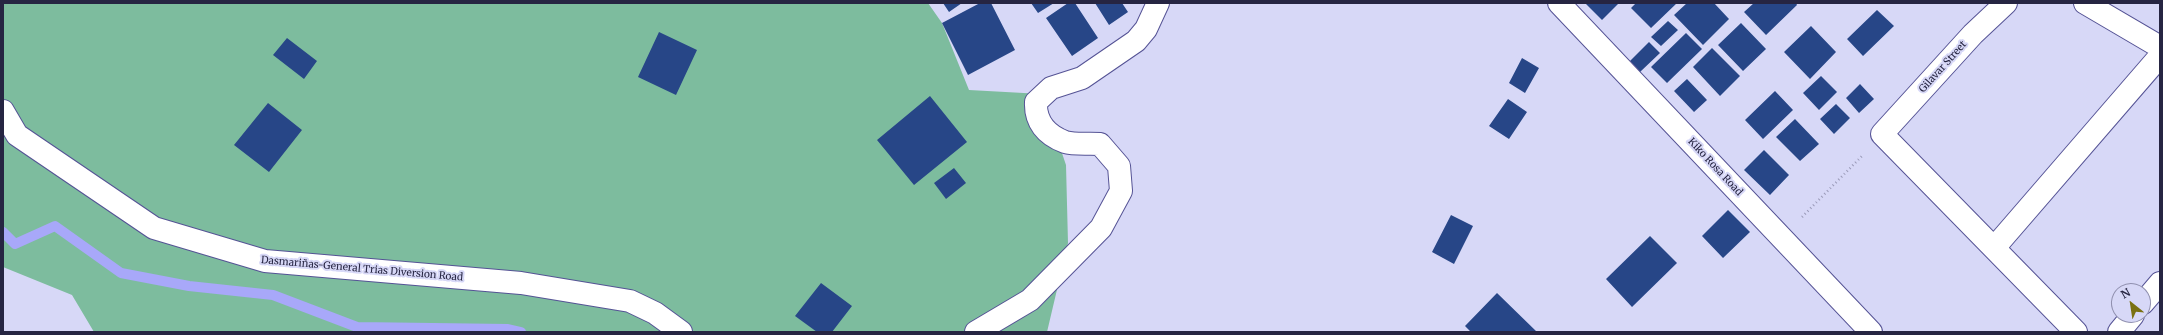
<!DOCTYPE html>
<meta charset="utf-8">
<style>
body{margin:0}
#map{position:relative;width:2163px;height:335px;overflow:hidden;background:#d7d8f7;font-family:Merriweather,serif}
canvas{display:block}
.frame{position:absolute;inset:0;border:4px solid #262542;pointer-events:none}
.north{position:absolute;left:2111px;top:283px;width:40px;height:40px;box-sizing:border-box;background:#d7d8f7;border:1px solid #9090af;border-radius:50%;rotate:330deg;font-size:11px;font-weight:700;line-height:16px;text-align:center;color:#262542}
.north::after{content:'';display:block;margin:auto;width:14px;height:18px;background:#7a7112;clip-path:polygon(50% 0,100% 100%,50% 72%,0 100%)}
</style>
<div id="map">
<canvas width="2163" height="335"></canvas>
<div class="frame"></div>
<div class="north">N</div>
</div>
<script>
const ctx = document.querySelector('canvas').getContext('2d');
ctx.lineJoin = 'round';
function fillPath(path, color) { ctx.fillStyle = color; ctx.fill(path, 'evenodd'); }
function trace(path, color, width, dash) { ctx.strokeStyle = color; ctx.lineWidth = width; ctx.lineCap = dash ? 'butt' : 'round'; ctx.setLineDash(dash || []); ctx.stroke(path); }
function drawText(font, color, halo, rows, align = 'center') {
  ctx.font = font + ' Merriweather,serif'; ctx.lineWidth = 4; ctx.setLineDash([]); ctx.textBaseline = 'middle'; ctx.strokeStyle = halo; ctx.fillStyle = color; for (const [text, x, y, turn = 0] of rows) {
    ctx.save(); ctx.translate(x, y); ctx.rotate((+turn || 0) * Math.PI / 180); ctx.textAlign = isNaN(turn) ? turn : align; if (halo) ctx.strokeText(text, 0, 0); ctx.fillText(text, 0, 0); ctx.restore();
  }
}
const green = new Path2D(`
 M3,3H928L942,23L969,90L1042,94L1066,165L1068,243L1047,332H94L72,295L3,267Z`);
const stream = new Path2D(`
 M3,232L15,244L55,226L121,273L189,286L273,295L357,327L508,329L521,332`);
const building = new Path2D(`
 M943,3H962L949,12Z
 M980,3H991L1015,50L968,75L942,23Z
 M1031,3H1054L1038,13Z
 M1068,3H1075L1098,38L1072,56L1046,18Z
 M1095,3H1122L1128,12L1109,25Z
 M1585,3H1619L1602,20Z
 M1636,3H1677L1651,28L1631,8Z
 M1687,3H1714L1729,19L1703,45L1674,15Z
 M1754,3H1796L1797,5L1766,35L1744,12Z
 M1877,10L1894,26L1863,56L1847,39Z
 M1668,21L1678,30L1661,46L1651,37Z
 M1741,23L1766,49L1743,71L1718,45Z
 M1811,26L1836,52L1810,79L1784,52Z
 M659,32L697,50L676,95L638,77Z
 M1686,33L1702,49L1667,83L1651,67Z
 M287,38L317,61L304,79L273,55Z
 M1649,42L1660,53L1640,72L1630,61Z
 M1712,48L1740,76L1720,96L1693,67Z
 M1522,58L1539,68L1525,93L1509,83Z
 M1821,76L1837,92L1819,110L1803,93Z
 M1687,79L1707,100L1694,112L1674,91Z
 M1860,84L1874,99L1859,113L1846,98Z
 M1775,91L1793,110L1763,139L1745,120Z
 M930,96L967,142L914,185L877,140Z
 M1508,99L1527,112L1509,139L1489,126Z
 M268,103L302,130L269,172L234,145Z
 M1836,104L1850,118L1834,134L1820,119Z
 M1795,119L1819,144L1800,161L1776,137Z
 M1764,150L1789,175L1770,195L1744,170Z
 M954,168L966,183L946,199L934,183Z
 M1728,210L1750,232L1723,258L1702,236Z
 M1451,215L1473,226L1454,264L1432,252Z
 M1650,236L1677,263L1632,307L1606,279Z
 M821,283L852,306L832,332H817L795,316Z
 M1497,293L1537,332H1471L1465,326Z`);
const path = new Path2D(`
 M1802,217L1863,155`);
const minor = new Path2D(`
 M2006,3L1973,34L1882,134L2076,332
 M2085,3L2160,47
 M3,111L17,135L154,228L265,261L521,283L630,301L655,313L681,332
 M1994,248L2160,56
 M2143,303L2160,283
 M976,332L1030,300L1101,228L1121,191L1119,166L1100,144C1090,143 1075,145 1065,142C1046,135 1035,122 1036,102L1051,88L1082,78L1136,41L1146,29L1158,3
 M2119,332L2133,315`);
const tertiary = new Path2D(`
 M1559,3L1871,332`);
const streetNames = [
 ["Gilavar Street",1943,67,-48],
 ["Kiko Rosa Road",1715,167,47],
 ["Dasmariñas-General Trias Diversion Road",362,269,5]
];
fillPath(green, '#7dbc9e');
trace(stream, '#a8a8f9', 10);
fillPath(building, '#274687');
trace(minor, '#555395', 24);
trace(tertiary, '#555395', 24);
trace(path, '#9a9ab8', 2.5, [1, 3]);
trace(minor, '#fff', 22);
trace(tertiary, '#fff', 22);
drawText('10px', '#262542', '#d7d8f7', streetNames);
</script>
